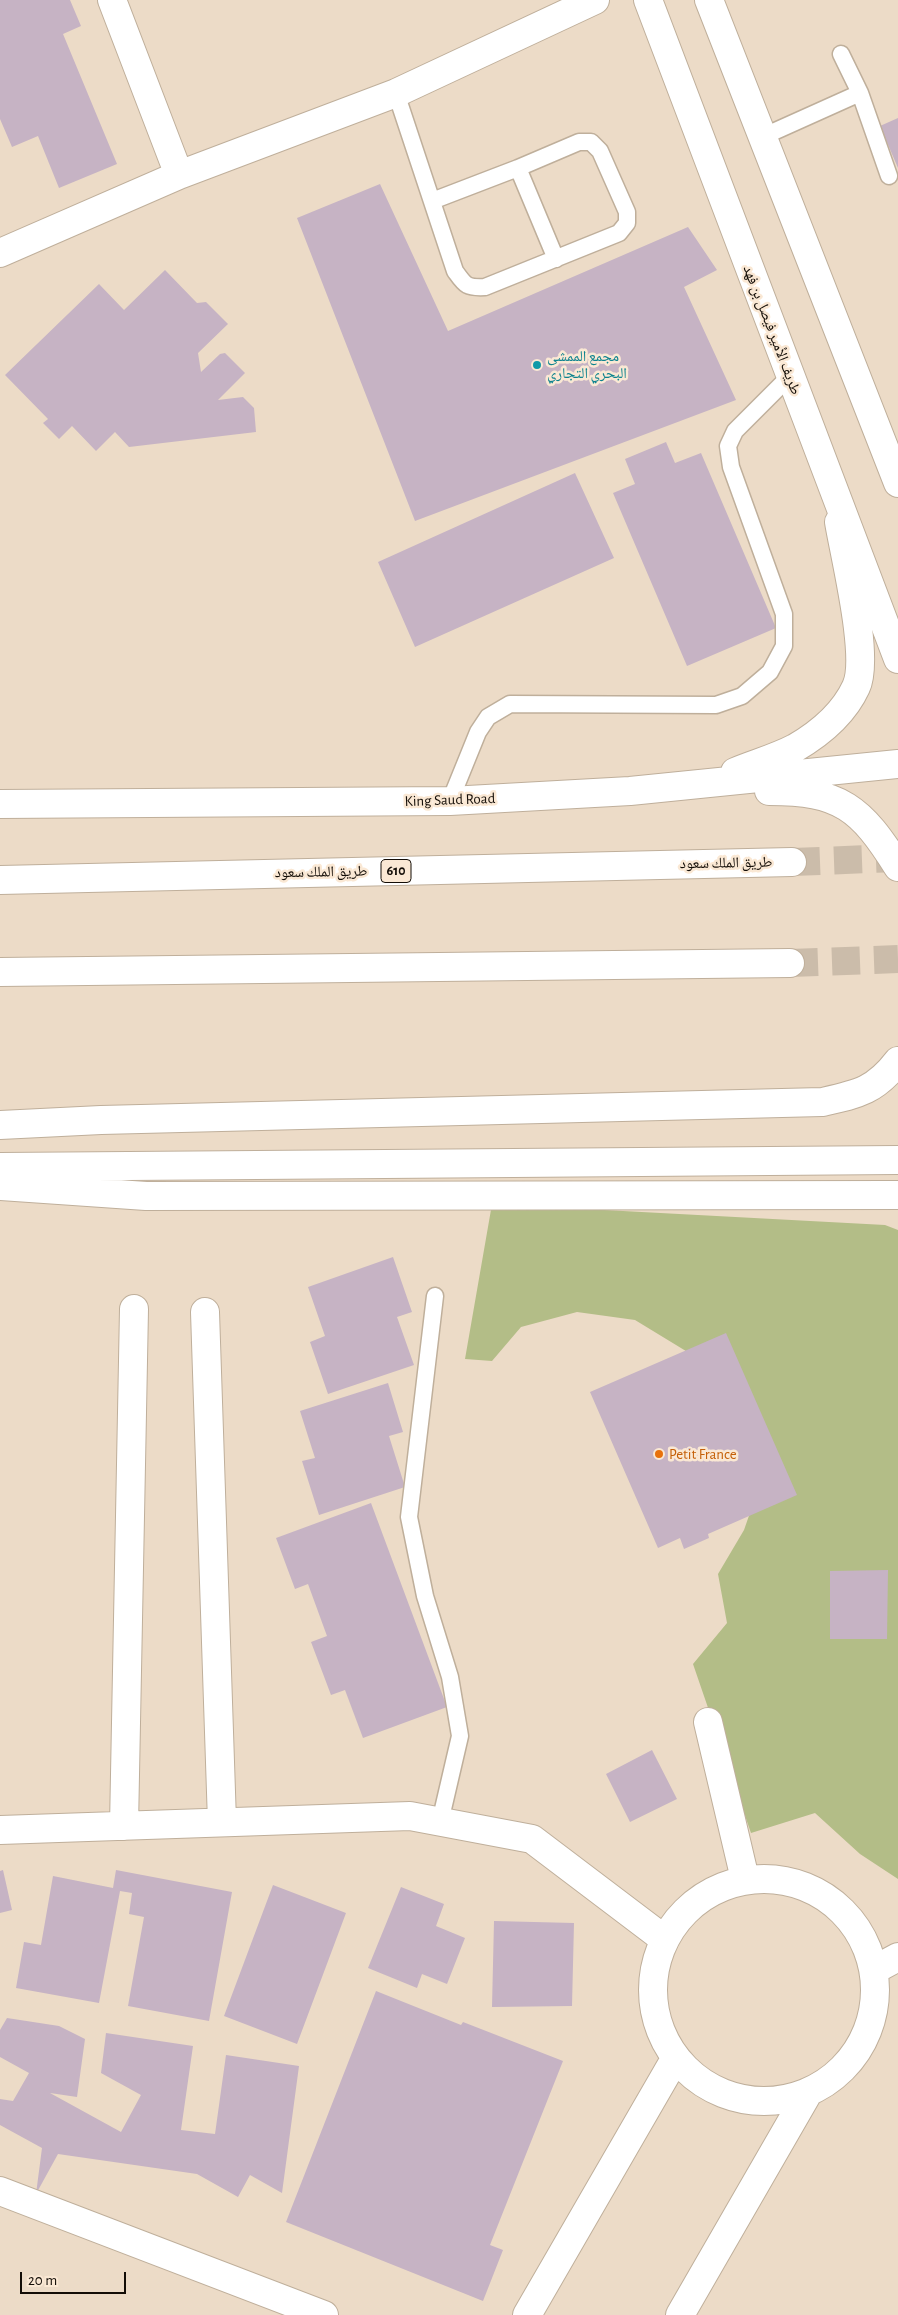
<!DOCTYPE html>
<meta charset="utf-8">
<style>
body{margin:0}
#map{position:relative;width:898px;height:2315px;overflow:hidden;background:#ecdbc7;font-family:"Alegreya Sans",sans-serif}
canvas{display:block}
.scale{position:absolute;left:20px;top:2272px;width:106px;height:22px;box-sizing:border-box;border:2px solid #130d07;border-top:0;padding-left:6px;font-size:15px;line-height:18px;white-space:nowrap;color:#130d07;-webkit-text-stroke:4px #fae8d4;paint-order:stroke}
</style>
<div id="map">
<canvas width="898" height="2315"></canvas>
<div class="scale">20 m</div>
</div>
<script>
const ctx = document.querySelector('canvas').getContext('2d');
ctx.lineJoin = 'round';
function fillPath(path, color) { ctx.fillStyle = color; ctx.fill(path, 'evenodd'); }
function trace(path, color, width, dash) { ctx.strokeStyle = color; ctx.lineWidth = width; ctx.lineCap = dash ? 'butt' : 'round'; ctx.setLineDash(dash || []); ctx.stroke(path); }
function drawText(font, color, halo, rows, align = 'center') {
  ctx.font = font + ' "Alegreya Sans","Noto Naskh Arabic",sans-serif'; ctx.lineWidth = 5; ctx.setLineDash([]); ctx.textBaseline = 'middle'; ctx.strokeStyle = halo; ctx.fillStyle = color; for (const [text, x, y, turn = 0] of rows) {
    ctx.save(); ctx.translate(x, y); ctx.rotate((+turn || 0) * Math.PI / 180); ctx.textAlign = isNaN(turn) ? turn : align; if (halo) ctx.strokeText(text, 0, 0); ctx.fillText(text, 0, 0); ctx.restore();
  }
}
const green = new Path2D(`
 M492,1204L885,1225L898,1230V1879L860,1854L815,1813L751,1833L693,1664L727,1623L718,1574L744,1530L759,1487L699,1359L635,1320L577,1312L521,1327L492,1361L465,1359Z`);
const building = new Path2D(`
 M0,0H70L81,26L63,34L117,164L59,188L38,136L12,147L0,119Z
 M898,118V168L880,126Z
 M380,184L448,331L688,227L717,270L684,287L736,400L415,521L297,218Z
 M165,270L197,303L206,302L228,324L198,353L201,372L220,354L225,353L245,373L218,400L243,397L254,408L256,432L129,447L115,432L96,451L72,426L59,439L43,423L48,419L5,375L99,284L124,310Z
 M666,442L675,463L701,453L776,628L687,666L613,493L635,484L625,459Z
 M575,473L614,558L415,647L378,562Z
 M393,1257L412,1312L397,1317L414,1365L328,1394L310,1342L325,1336L308,1287Z
 M726,1333L797,1495L708,1534L709,1538L684,1549L680,1538L658,1548L590,1392Z
 M388,1383L403,1432L389,1436L405,1487L319,1515L302,1461L315,1458L300,1411Z
 M371,1503L447,1707L363,1738L345,1690L331,1695L311,1642L327,1636L308,1584L295,1589L276,1538Z
 M888,1570L887,1639H830V1571Z
 M652,1750L677,1799L630,1822L606,1774Z
 M3,1870L12,1910L0,1913V1871Z
 M116,1870L232,1892L209,2021L128,2006L144,1917L129,1914L132,1893L120,1891L99,2003L16,1988L24,1942L41,1945L53,1876L113,1888Z
 M273,1885L346,1913L297,2044L224,2016Z
 M401,1887L444,1904L436,1926L465,1938L447,1984L422,1974L417,1988L368,1968Z
 M494,1921L574,1923L572,2006L492,2007Z
 M376,1991L461,2025L463,2022L563,2061L490,2245L503,2250L483,2301L286,2222Z
 M7,2018L59,2026L85,2039L77,2097L50,2093L121,2132L141,2095L101,2073L106,2033L193,2046L181,2130L215,2134L226,2055L299,2066L282,2193L250,2175L238,2197L197,2174L58,2154L36,2194L42,2148L0,2125V2099L13,2101L29,2073L0,2057V2030Z`);
const primaryTunnel = new Path2D(`
 M792,862L898,858
 M790,963L898,959`);
const lane = new Path2D(`
 M841,54L860,93L889,176
 M396,93L455,271C465,285 466,288 485,287L619,233L627,223V212L600,151L591,142H579L518,168
 M762,137L860,93
 M432,201L518,168L556,259
 M450,801L478,732L488,717L510,704L716,705L742,696L770,672L784,646V614L731,467L728,446L735,431L789,377
 M435,1296L409,1517L425,1596L450,1677L460,1736L440,1822`);
const street = new Path2D(`
 M112,0L179,175
 M0,253L179,175L396,93L595,0
 M205,1312L222,1822
 M708,1722L745,1879
 M124,1826L134,1309
 M0,1830L410,1816L532,1839L664,1939
 M653 1990a111 111 0 1 1 222 0a111 111 0 1 1-222 0Z
 M874,1970L898,1957
 M0,2191L324,2315
 M527,2315L675,2059
 M680,2315L808,2093`);
const secondary = new Path2D(`
 M735,772C754,764 776,758 795,748C819,734 844,713 856,687C870,658 845,558 839,522
 M769,791C841,791 861,808 898,867
 M0,804L450,801L630,791L898,764
 M0,1125L101,1120L822,1102C858,1094 875,1091 898,1061
 M0,1167L898,1160
 M0,1186L146,1196L898,1195`);
const primary = new Path2D(`
 M648,0L898,659
 M709,0L898,483
 M0,880L792,862
 M0,972L790,963`);
const markers = [
 [537,365,5,"#0f9aa8"],
 [659,1454,5,"#e8710a"]
];
const shields = [
 [396,871,30]
];
const shieldNames = [
 ["610",396,871]
];
const streetNames = [
 ["طريف الأمير فيصل بن فهد",772,330,69],
 ["King Saud Road",450,800,-2],
 ["طريق الملك سعود",726,863,-1],
 ["طريق الملك سعود",321,872,-1]
];
const cultureNames = [
 ["مجمع الممشى",547,356],
 ["البحري التجاري",547,373]
];
const foodNames = [
 ["Petit France",669,1454]
];
fillPath(green, '#b3bd87');
fillPath(building, '#c6b3c4');
trace(primaryTunnel, '#cbbcaa', 28, [28, 14]);
trace(lane, '#bfaf9b', 19);
trace(street, '#bfaf9b', 30);
trace(secondary, '#bfaf9b', 30);
trace(primary, '#bfaf9b', 30);
trace(lane, '#fff', 16);
trace(street, '#fff', 28);
trace(secondary, '#fff', 28);
trace(primary, '#fff', 28);
for (const [x, y, r, color] of markers) { const dot = new Path2D(); dot.arc(x, y, r, 0, 2 * Math.PI); ctx.fillStyle = color; ctx.fill(dot); trace(dot, '#fae8d4', 2); }
for (const [x, y, w] of shields) { const box = new Path2D(); box.roundRect(x - w / 2, y - 11.5, w, 23, 4); ctx.fillStyle = '#fae8d4'; ctx.fill(box); trace(box, '#130d07', 1); }
drawText('bold 14px', '#130d07', null, shieldNames);
drawText('15px', '#130d07', '#fae8d4', streetNames);
drawText('15px', '#0d838f', '#fae8d4', cultureNames, 'left');
drawText('15px', '#c56008', '#fae8d4', foodNames, 'left');
</script>
